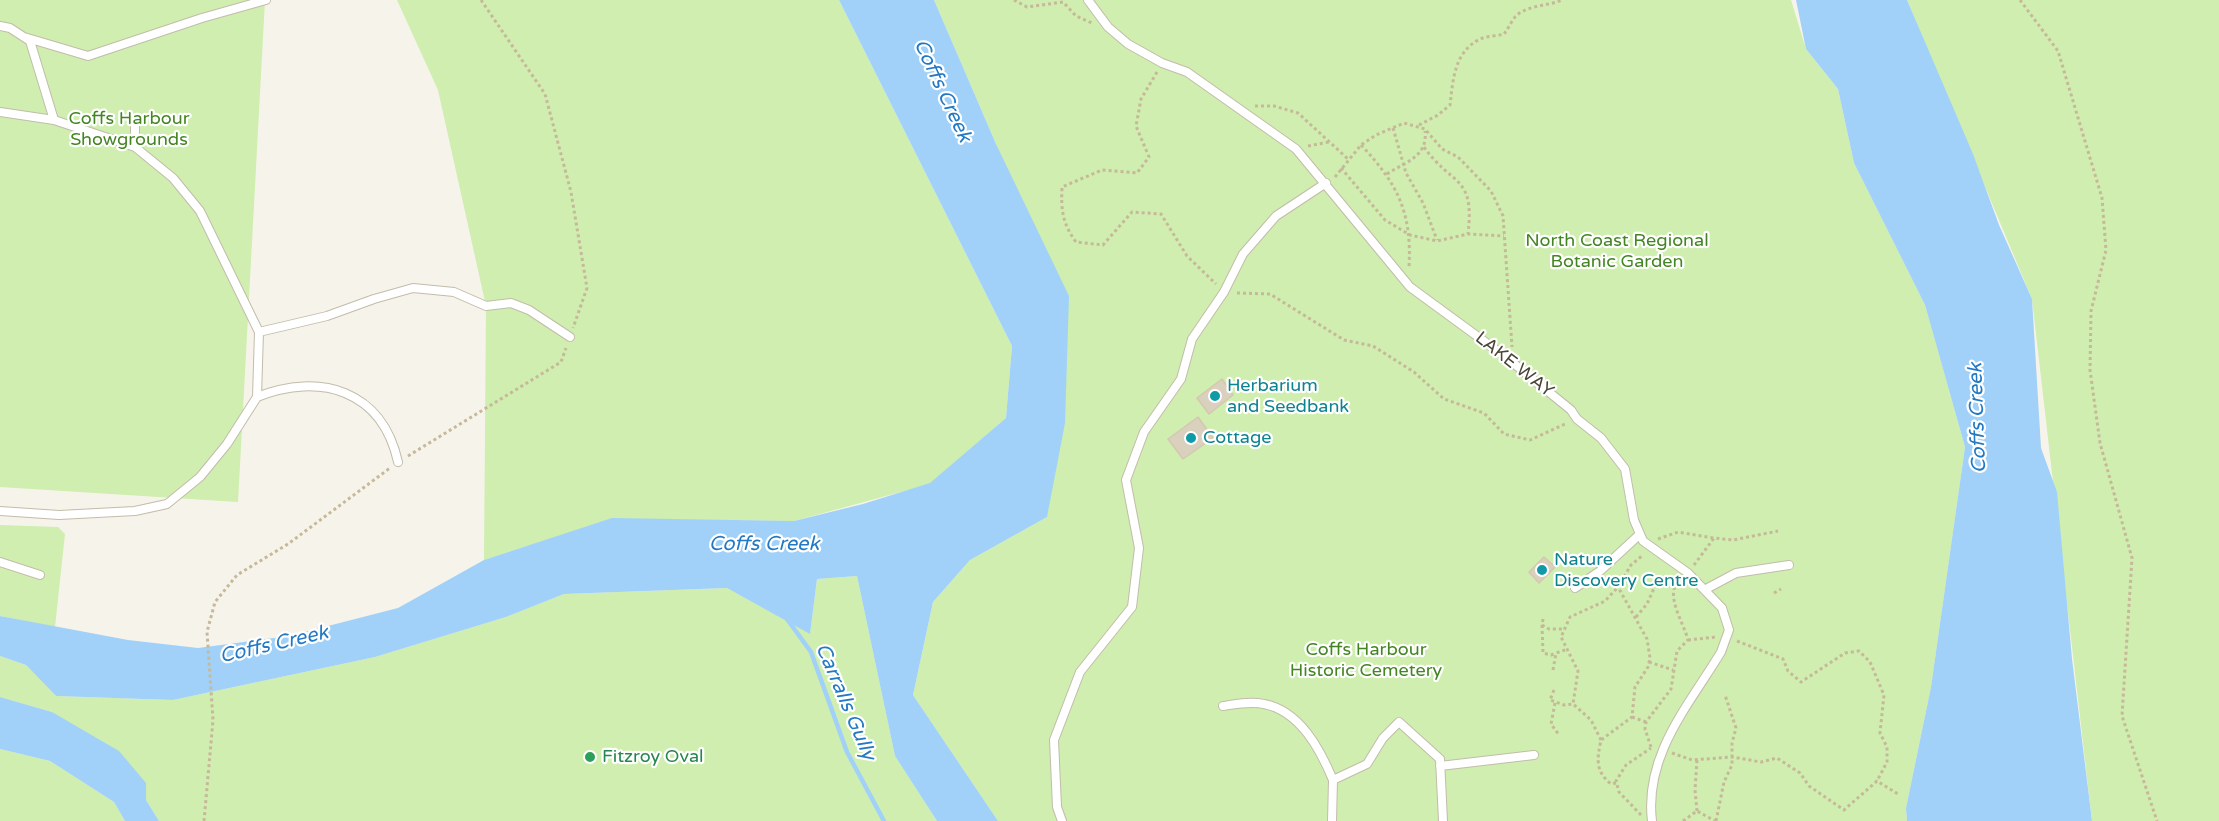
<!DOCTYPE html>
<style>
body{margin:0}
canvas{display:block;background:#f6f3ea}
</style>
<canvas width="2219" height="821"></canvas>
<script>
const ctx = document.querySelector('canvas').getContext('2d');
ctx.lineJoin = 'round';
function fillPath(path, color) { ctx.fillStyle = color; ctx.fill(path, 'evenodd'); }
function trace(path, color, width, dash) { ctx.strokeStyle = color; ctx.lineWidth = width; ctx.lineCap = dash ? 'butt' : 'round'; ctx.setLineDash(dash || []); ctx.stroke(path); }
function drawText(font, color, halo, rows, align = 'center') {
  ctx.font = font + ' "Varela Round",sans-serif'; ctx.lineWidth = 4.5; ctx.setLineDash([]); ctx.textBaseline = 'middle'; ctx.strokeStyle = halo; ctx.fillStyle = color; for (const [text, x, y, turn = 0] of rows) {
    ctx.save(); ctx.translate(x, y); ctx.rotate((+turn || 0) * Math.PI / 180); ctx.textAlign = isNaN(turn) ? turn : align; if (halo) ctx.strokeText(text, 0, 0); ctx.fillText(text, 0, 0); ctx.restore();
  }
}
const green = new Path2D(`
 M0,0H265L238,502L0,487Z
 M397,0H839L1012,346L1006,418L930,484L794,521L611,519L484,560L486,306L438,90Z
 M934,0H1791L1806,49L1838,89L1854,163L1925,305L1965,447L1931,687L1906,808L1907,821H998L913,695L933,602L970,560L1047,517L996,144Z
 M1907,0H2219V821H2092L2032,299Z
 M0,525L58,527L65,534L55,627L0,616Z
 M857,576L895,756L937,821H159L146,800L52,712L0,697V656L26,665L56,696L173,700L375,657L506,617L564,594L727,588L810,633L817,579Z
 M0,749L50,761L114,802L125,821H0Z`);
const water = new Path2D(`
 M839,0H934L996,144L1069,296L1065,423L1047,517L970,560L933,602L913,695L998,821H937L895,756L857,576L817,579L810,634L727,588L564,594L506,617L375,657L173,700L56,696L26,665L0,656V616L128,640L198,648L289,636L398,608L484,560L612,518L794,521L863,504L930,483L1006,418L1012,346Z
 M1796,0H1907L1973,154L1999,225L2032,299L2041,448L2057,492L2072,659L2092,821H1907L1906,808L1931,687L1965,447L1925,305L1854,163L1838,89L1806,49Z
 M0,697L52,712L119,751L146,783V800L159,821H125L114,802L50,761L0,749Z`);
const stream = new Path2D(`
 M787,619L811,652L847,752L884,821`);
const building = new Path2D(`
 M1222,379L1233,395L1209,414L1197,398Z
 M1198,417L1213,438L1183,459L1168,439Z
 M1544,557L1555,567L1539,583L1529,572Z`);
const path = new Path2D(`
 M481,0L545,94L571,192L587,288L573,328
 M1014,0L1027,7L1063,2L1076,16L1092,23
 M2020,0L2058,51L2102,198L2106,250L2091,311L2090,370L2100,443L2132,558L2122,716L2157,821
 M1157,72L1141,99L1136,126L1149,157L1137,173L1102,170L1062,187C1061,209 1062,223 1076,242L1103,245L1132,212L1161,214L1187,256L1216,284
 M1255,106H1274L1298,113L1348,159
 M1419,125L1438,115L1450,105C1453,80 1454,52 1480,39C1487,36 1497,36 1504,34C1509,28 1512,19 1517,15C1529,5 1548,6 1562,0
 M1393,128L1406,173L1423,203L1437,240
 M1361,145C1398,184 1412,213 1409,267
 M1308,146L1329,142
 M1424,147C1452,187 1475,174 1468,234
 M1341,168L1385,220L1410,235L1437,241L1468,234L1504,236
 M1387,174C1405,162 1428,157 1425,131
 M1335,177L1361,145L1376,135L1404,123L1425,129L1442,149L1458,157L1491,191L1503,216L1512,347
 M1237,293L1270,294L1344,340L1373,346L1414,372L1444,399L1484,413L1504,434L1530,440L1567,423
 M408,456L561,362L566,348
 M1658,539L1678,532L1714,538
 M1694,565L1714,538L1733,540L1778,531
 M1774,593L1781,589
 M1636,617L1647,604L1655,586L1662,583L1675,584
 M1543,619L1542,625L1549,629H1563
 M1542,625L1543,653L1551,655L1556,653
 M1688,640L1716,637
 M1737,641L1783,659L1788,671L1801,682L1845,653L1859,651L1870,662L1884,695L1880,733L1887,747V762L1877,781
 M1649,662L1673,670
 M1553,670L1556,653L1565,650
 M1554,690L1550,700L1564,705L1573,704
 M1555,703L1551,724L1559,735
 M1632,717L1646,722
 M1601,740L1591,720L1573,704L1578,671L1561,637L1570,617L1605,601L1618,587
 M1651,747L1645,729L1646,722L1671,689L1677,651L1688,640C1684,623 1664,595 1679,580
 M1672,753L1692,760L1732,757L1761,762L1777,758L1800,773L1809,786L1844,810L1877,781L1898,794
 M1616,783L1611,784C1595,771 1597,759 1601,740L1632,717L1635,687L1648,667L1650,658L1647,639L1618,587L1631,565L1643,555
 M1697,811L1695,790L1697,760
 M1641,815L1619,792L1616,781L1626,765L1651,748
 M204,821L213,720L207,632L215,602L237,575L288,544L390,468
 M1683,821L1697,811L1715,821
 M1716,821L1724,782L1732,765V743L1736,728L1725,695`);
const service = new Path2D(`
 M1088,0L1108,27L1128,44L1162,63L1187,72L1296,149L1410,287L1507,358L1571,410L1577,419L1601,438L1625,469L1634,520L1643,541L1688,573L1722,608L1729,630L1721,652C1689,705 1644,755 1652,821
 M0,26L10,28L30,41L54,120
 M24,37L88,56L202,18L266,0
 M0,112L54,120L135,147L173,178L200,211L259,332L257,397L227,444L200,477L167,504L135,511L59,515L0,511
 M135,147V119
 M259,332L327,316L374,299L413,288L454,292L486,306L511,303L529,310L570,337
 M257,397C320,372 382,390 398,462
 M0,562L40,575
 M1575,588L1600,571L1639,535
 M1706,589L1736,573L1789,565
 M1223,706C1236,704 1251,701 1264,704C1300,711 1320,749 1333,780
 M1440,766L1534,755
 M1062,821L1057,807L1054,740L1080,672L1132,607L1139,548L1126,480L1144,432L1181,379L1192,339L1224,292L1243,254L1276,216L1326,183
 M1332,821L1333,780L1367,764L1383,738L1399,722L1440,759L1443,821`);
const markers = [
 [1215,396,6,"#0f9aa8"],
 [1191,438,6,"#0f9aa8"],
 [1542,570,6,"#0f9aa8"],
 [590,757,6,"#2e9e5b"]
];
const parkNames = [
 ["Coffs Harbour",129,119],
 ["Showgrounds",129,140],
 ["North Coast Regional",1617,241],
 ["Botanic Garden",1617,262],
 ["Coffs Harbour",1366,650],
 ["Historic Cemetery",1366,671]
];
const streetNames = [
 ["LAKE WAY",1514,365,38]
];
const cultureNames = [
 ["Herbarium",1227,386],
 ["and Seedbank",1227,407],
 ["Cottage",1203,438],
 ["Nature",1554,560],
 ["Discovery Centre",1554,581]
];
const leisureNames = [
 ["Fitzroy Oval",602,757]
];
const waterNames = [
 ["Coffs Creek",942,91,65],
 ["Coffs Creek",1978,418,-92],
 ["Coffs Creek",764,545],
 ["Coffs Creek",274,645,-13],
 ["Carralls Gully",845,702,67]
];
fillPath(green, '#cfeeaf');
fillPath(water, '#a1d1f8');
trace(stream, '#a1d1f8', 4.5);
fillPath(building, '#d9d0be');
trace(building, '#d5c8b0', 1.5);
trace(service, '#c3bcab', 10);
trace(path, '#c6b99a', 3, [3, 3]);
trace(service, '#fff', 8);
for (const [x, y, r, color] of markers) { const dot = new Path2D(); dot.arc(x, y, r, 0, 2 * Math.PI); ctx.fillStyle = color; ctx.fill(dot); trace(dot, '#fff', 2); }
drawText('18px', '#438522', '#fff', parkNames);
drawText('18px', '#4b4437', '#fff', streetNames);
drawText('18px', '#0d838f', '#fff', cultureNames, 'left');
drawText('18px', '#27864d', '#fff', leisureNames, 'left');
drawText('italic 20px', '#2379c4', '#fff', waterNames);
</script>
